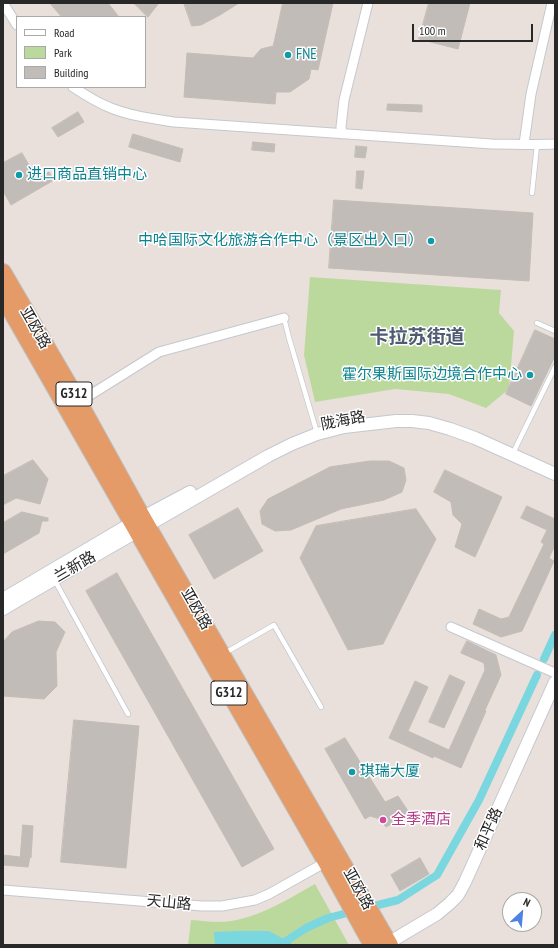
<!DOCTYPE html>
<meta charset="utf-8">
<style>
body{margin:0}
#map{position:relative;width:558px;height:948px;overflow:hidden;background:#e9e0db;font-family:"PT Sans Narrow",sans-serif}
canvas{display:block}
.frame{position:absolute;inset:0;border:4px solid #282828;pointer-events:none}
.legend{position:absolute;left:16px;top:16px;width:130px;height:72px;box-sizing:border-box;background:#fff;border:1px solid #a9a9a9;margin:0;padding:5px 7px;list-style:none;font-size:12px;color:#282828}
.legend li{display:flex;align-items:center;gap:8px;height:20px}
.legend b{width:20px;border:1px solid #a9a9a9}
.north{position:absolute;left:502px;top:892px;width:40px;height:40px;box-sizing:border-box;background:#fff;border:1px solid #a9a9a9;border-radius:50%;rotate:26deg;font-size:11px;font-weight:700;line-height:16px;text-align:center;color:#282828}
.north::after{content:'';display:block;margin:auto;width:14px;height:18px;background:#4d83e3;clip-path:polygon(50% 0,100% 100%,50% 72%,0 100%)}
.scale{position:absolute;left:412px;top:24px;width:121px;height:18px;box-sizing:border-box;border:2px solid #282828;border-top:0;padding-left:5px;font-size:12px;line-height:14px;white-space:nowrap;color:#282828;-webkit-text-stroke:3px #fff;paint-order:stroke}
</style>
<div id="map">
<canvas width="558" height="948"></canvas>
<div class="frame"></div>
<ul class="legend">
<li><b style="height:5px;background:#fff"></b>Road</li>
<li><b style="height:11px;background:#bcd99d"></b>Park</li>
<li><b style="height:11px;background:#c1bcb7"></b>Building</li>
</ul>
<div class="north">N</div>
<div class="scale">100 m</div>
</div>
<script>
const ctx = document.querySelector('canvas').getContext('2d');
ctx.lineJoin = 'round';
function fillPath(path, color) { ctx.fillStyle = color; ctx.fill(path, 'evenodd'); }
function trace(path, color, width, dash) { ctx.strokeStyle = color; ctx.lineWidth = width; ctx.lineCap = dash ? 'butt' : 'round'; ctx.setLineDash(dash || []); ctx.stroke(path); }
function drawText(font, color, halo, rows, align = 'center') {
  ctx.font = font + ' "PT Sans Narrow","Noto Sans SC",sans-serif'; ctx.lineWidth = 3; ctx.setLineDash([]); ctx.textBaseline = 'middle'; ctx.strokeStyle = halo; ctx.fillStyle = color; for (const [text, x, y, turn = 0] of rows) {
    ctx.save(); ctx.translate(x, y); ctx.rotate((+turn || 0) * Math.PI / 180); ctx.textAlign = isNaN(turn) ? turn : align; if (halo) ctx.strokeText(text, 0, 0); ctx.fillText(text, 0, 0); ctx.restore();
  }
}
const green = new Path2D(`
 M310,277L501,290L499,313L514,331L509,389L486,408L449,394L395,389L315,402L304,355Z
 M315,884L349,945H188L191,920C205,921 218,923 231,921C262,916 288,899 315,884Z`);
const water = new Path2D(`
 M239,931H269L291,943L292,945H215L214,932Z`);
const canal = new Path2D(`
 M544,659L555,635
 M366,908L398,900L437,875L479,800L537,675
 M280,945L306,928L328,918L355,911`);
const building = new Path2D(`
 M50,3H108L119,17H62Z
 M134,3H159L148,17Z
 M184,3H239L220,15L201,25L192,26Z
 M283,3H333L318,70L311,69L309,79L290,92H276L275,104L184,97L187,53L253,58L261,49L273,46Z
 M429,3H470L458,49L419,39Z
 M388,104L422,105V112L387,110Z
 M78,112L84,122L58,137L52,128Z
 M133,134L183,149L180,162L129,147Z
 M253,142L275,144L274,152L252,150Z
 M356,146L367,147L365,158L355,157Z
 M22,153L37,179L49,172L54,180L11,205L3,191V163Z
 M357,171H364L362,189L356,188Z
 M334,200L533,213L529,281L329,268Z
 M535,330L555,339V356L531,406L506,394Z
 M33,460L48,479L40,504L16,498L3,505V476Z
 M370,461H389L404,468L406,480L402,492L384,500L341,509L291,530L275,531L262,524L260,511L268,499L330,467Z
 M445,470L502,497L475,557L455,547L462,524L453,515L451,502L434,492Z
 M527,506L555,519V545L549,558L554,561L522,631L501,637L473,624L479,609L501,619L509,617L544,544L541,542L547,530L521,518Z
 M238,508L263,551L214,579L189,535Z
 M416,509L436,539L383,644L348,650L300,558L316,526Z
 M22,512L48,518V521H42L39,533L3,554V523Z
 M117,573L274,849L242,867L86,591Z
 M39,621L55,622L65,632L56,652L57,686L44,699L3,696V642L12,632Z
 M467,641L496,655L501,675L485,710L486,711L461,768L434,756L433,758L389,738L415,681L428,687L408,731L449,750L485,670L484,663L461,653Z
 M450,675L465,682L444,728L429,722Z
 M74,720L139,726L126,868L61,862Z
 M345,738L385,802L398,796L410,814L386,827L380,819L370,816L365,819L325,749Z
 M23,825L33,826L31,858L30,857L28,867L3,865V855L20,857Z
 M420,858L429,874L400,891L391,875Z`);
const service = new Path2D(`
 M532,193L537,145
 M284,318L289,338L317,433
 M537,323L555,331
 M515,449L555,367
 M54,579L128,714
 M225,653L274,625L321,707`);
const minor = new Path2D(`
 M3,3L17,25
 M73,87C85,95 98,103 111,108C131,116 153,119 174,122L492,144C513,144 534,145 555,144
 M342,134L341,127L344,100L368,3
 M524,144L531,94L552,3
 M79,402L159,352L284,318
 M451,627L555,673
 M3,890L202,906H222L255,900L269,894L326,862`);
const tertiary = new Path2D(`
 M3,599L132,523L190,492
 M3,609L18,600L268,456L292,444L317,434L344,427L396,421H412L429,423L450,429L475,438L555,474
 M385,945L437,914L449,904L458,895L465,882L555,682`);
const trunk = new Path2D(`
 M3,272L79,402L143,518L390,945
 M3,297L326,862L372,945`);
const markers = [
 [288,55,4,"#0f9aa8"],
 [19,175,4,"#0f9aa8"],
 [431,241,4,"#0f9aa8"],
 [530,375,4,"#0f9aa8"],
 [352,772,4,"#0f9aa8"],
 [383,820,4,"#d1479c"]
];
const shields = [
 [74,394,36],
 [229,693,36]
];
const shieldNames = [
 ["G312",74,394],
 ["G312",229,693]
];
const cultureNames = [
 ["FNE",296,55],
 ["进口商品直销中心",27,175],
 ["中哈国际文化旅游合作中心（景区出入口）",423,241,"right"],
 ["霍尔果斯国际边境合作中心",522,375,"right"],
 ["琪瑞大厦",360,772]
];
const streetNames = [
 ["亚欧路",35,328,60],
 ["陇海路",343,421,-11],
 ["兰新路",75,567,-30],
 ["亚欧路",196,609,60],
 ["和平路",489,829,-66],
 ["亚欧路",358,889,61],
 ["天山路",169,903,5]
];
const hotelNames = [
 ["全季酒店",391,820]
];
const districtNames = [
 ["卡拉苏街道",417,338]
];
fillPath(green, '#bcd99d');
fillPath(water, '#7ad6df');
trace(canal, '#7ad6df', 8);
fillPath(building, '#c1bcb7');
trace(building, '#c3bcb5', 1);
trace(service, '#c3c8d0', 6);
trace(minor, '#c3c8d0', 11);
trace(tertiary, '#c3c8d0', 14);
trace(trunk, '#bebebe', 18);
trace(service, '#fff', 4.5);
trace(minor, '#fff', 9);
trace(tertiary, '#fff', 12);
trace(trunk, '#e49b67', 16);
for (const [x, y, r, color] of markers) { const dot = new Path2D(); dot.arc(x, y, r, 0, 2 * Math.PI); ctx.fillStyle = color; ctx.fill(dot); trace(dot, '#fff', 1.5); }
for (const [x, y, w] of shields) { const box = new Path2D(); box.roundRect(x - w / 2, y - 12, w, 24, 3); ctx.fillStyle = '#fff'; ctx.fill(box); trace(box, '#282828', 1); }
drawText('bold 14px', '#282828', null, shieldNames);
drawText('15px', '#0d838f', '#fff', cultureNames, 'left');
drawText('15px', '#282828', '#fff', streetNames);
drawText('15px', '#b23c85', '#fff', hotelNames, 'left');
drawText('bold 19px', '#4e5b73', '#fff', districtNames);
</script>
